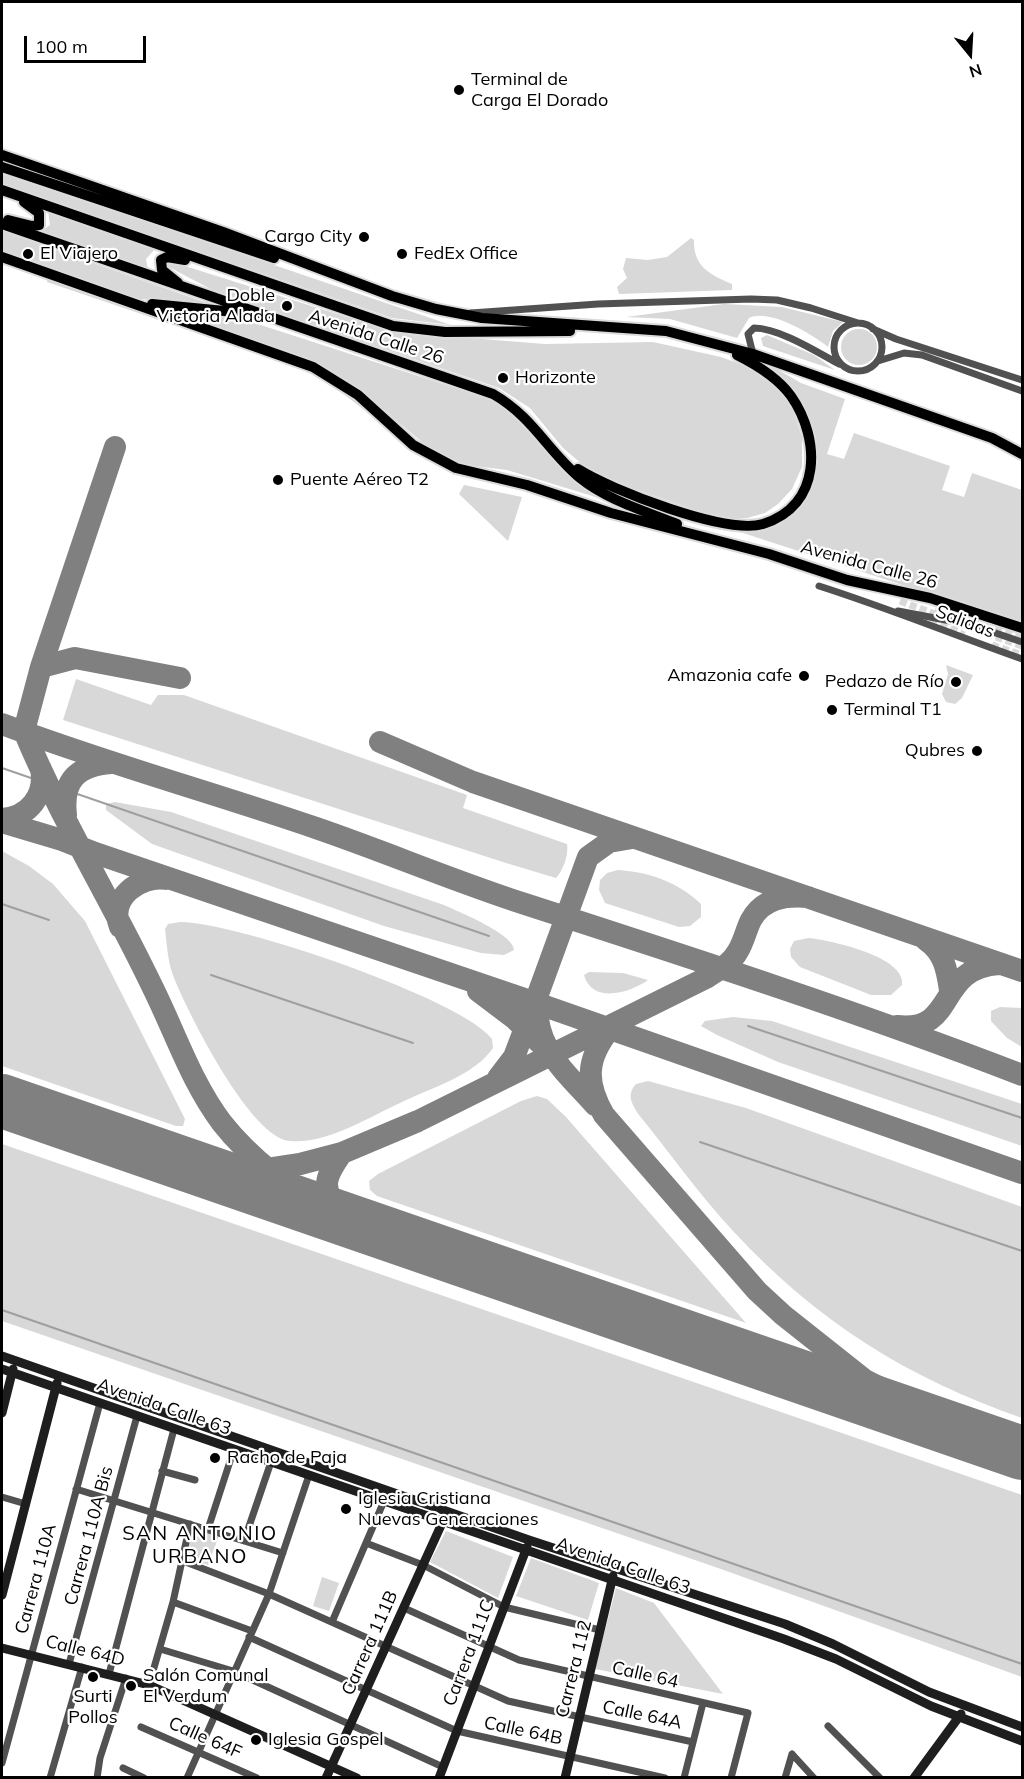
<!DOCTYPE html>
<meta charset="utf-8">
<style>
body{margin:0}
#map{position:relative;width:1024px;height:1779px;overflow:hidden;background:#fff;font-family:Mulish,sans-serif}
canvas{display:block}
.frame{position:absolute;inset:0;border:3px solid #000;pointer-events:none}
.north{position:absolute;left:940px;top:24px;width:60px;height:60px;-webkit-text-stroke:4px #fff;paint-order:stroke;rotate:162deg;font-size:16px;font-weight:700;line-height:24px;text-align:center;color:#000}
.north::after{content:'';display:block;margin:auto;width:21px;height:27px;background:#000;clip-path:polygon(50% 0,100% 100%,50% 72%,0 100%)}
.scale{position:absolute;left:24px;top:36px;width:122px;height:27px;box-sizing:border-box;border:3px solid #000;border-top:0;padding-left:8px;font-size:18px;line-height:21px;white-space:nowrap;color:#000;-webkit-text-stroke:4px #fff;paint-order:stroke}
</style>
<div id="map">
<canvas width="1024" height="1779"></canvas>
<div class="frame"></div>
<div class="north">N</div>
<div class="scale">100 m</div>
</div>
<script>
const ctx = document.querySelector('canvas').getContext('2d');
ctx.lineJoin = 'round';
function fillPath(path, color) { ctx.fillStyle = color; ctx.fill(path, 'evenodd'); }
function trace(path, color, width, dash) { ctx.strokeStyle = color; ctx.lineWidth = width; ctx.lineCap = dash ? 'butt' : 'round'; ctx.setLineDash(dash || []); ctx.stroke(path); }
function drawText(font, color, halo, rows, align = 'center') {
  ctx.font = font + ' Mulish,sans-serif'; ctx.lineWidth = 4.5; ctx.setLineDash([]); ctx.textBaseline = 'middle'; ctx.strokeStyle = halo; ctx.fillStyle = color; for (const [text, x, y, turn = 0] of rows) {
    ctx.save(); ctx.translate(x, y); ctx.rotate((+turn || 0) * Math.PI / 180); ctx.textAlign = isNaN(turn) ? turn : align; if (halo) ctx.strokeText(text, 0, 0); ctx.fillText(text, 0, 0); ctx.restore();
  }
}
const green = new Path2D(`
 M2,173L451,325L392,318L2,184Z
 M48,211L155,249L146,259L148,270L39,233L50,225Z
 M2,231L210,304L139,299L2,253Z
 M691,238L694,240C693,266 710,275 732,284V290L619,294L617,287L627,278L623,269L626,258L648,260L667,257Z
 M169,261L394,332L545,344L653,342L721,357L754,369L766,377L792,407L802,437V467L792,489L778,504L765,513L747,518H718L595,475L563,448L530,408L499,388L216,292L167,266Z
 M48,277L296,363C331,381 360,400 388,428L329,383L295,366L47,282Z
 M724,304L782,307L843,322L833,331L828,347C812,334 769,308 749,318L737,338L670,319L626,317Z
 M173,311L239,318L502,403L599,498L507,470L466,465L436,454L359,389L312,362Z
 M841 347a18 18 0 1 1 36 0a18 18 0 1 1-36 0Z
 M767,335L814,355L835,370L763,346L761,338Z
 M754,356L801,383L845,399L827,454L844,459L854,433L950,466L942,490L964,497L972,473L1022,490V624L737,531L763,528L810,489L817,466V442L801,403L787,383Z
 M464,485L522,497L508,541L459,494Z
 M946,665L973,675L962,698L955,704L946,702L942,694L948,674Z
 M76,679L151,705L158,695H184L467,795L463,808L567,844C569,854 563,871 556,878L506,863L63,720Z
 M115,802L171,812L444,905C459,912 514,934 514,950L504,955L481,953L384,926L152,844L106,810V804Z
 M2,851L29,866L53,884L85,921L185,1119L183,1126H176L2,1066Z
 M618,870C649,872 678,882 701,904V917L690,926L679,927L605,903L599,890L600,880L607,873Z
 M180,922C233,921 463,999 492,1039L493,1048C474,1076 430,1088 400,1103C367,1118 327,1144 290,1141C251,1139 188,1013 174,978C168,963 167,946 165,929L168,924Z
 M809,938C830,940 907,957 902,985L891,995H871L800,967L791,957L790,949L794,941Z
 M589,972L623,973L648,980C632,992 592,1005 584,975Z
 M1000,1007L1022,1008V1047L1007,1038L991,1021V1011Z
 M733,1017L772,1021L1022,1104V1146L778,1062L717,1035L701,1026L705,1021Z
 M648,1081L746,1108L1022,1207V1418C906,1377 819,1323 734,1232C700,1196 671,1154 639,1115C632,1104 626,1095 636,1084Z
 M537,1096L547,1099L566,1117L746,1323L377,1196L370,1190L369,1181L378,1174L521,1101Z
 M2,1144L1022,1495V1677L718,1568L2,1321Z
 M193,1527L219,1536L208,1565L185,1558Z
 M446,1531L513,1557L498,1598L430,1562Z
 M531,1558L599,1583L588,1620L516,1596Z
 M322,1577L339,1583L329,1611L313,1606Z
 M616,1588L654,1603L723,1694L595,1669Z`);
const stream = new Path2D(`
 M2,768L489,936
 M2,904L49,920
 M211,975L413,1043
 M748,1026L1022,1118
 M700,1142L1022,1251
 M2,1310L1022,1664`);
const taxiway = new Path2D(`
 M115,447L41,667L24,731C60,818 111,900 152,986C175,1032 191,1082 222,1123C252,1161 290,1187 329,1214
 M41,667L75,658L180,678
 M2,724C105,763 211,792 316,828C386,852 454,881 525,904C692,958 859,1012 1022,1075
 M380,742L473,782L1022,971
 M66,815C62,780 77,766 111,763
 M2,819C29,817 46,795 41,769
 M2,822L62,840L95,853L536,1003L1022,1173
 M120,927C108,898 140,875 166,879
 M926,940C944,952 947,970 950,990
 M478,991L515,1019L542,1045
 M897,1026C958,1033 935,968 999,964
 M610,1029C586,1059 585,1082 604,1115L757,1291L783,1315L865,1380L979,1438
 M498,1078L514,1057L530,1015
 M595,1105C564,1070 531,1045 538,994L588,857L609,842L632,838
 M163,1157L267,1169L300,1164L342,1153L418,1121L706,978C718,970 731,964 738,951C744,941 746,930 751,920C763,898 786,895 808,897
 M339,1218C325,1187 320,1184 342,1153`);
const runway = new Path2D(`
 M2,1101L1022,1453`);
const streetTunnel = new Path2D(`
 M900,601L943,617
 M935,610L1022,637
 M932,618L964,635
 M976,630L1022,646
 M992,645L1022,655`);
const street = new Path2D(`
 M471,313L598,304L751,299L777,300L811,308L858,323
 M834 347a24 24 0 1 1 48 0a24 24 0 1 1-48 0Z
 M873,329L896,339L1022,380
 M753,354L748,334L754,328C779,328 817,352 839,364
 M878,361L904,353L922,355L1022,391
 M819,586C888,608 954,635 1022,659
 M162,1471L195,1480
 M76,1489L283,1553
 M2,1497L26,1504
 M208,1529L234,1449
 M244,1541L271,1462
 M366,1543L423,1565L504,1607L600,1630
 M183,1561L269,1594L508,1701L693,1742
 M173,1602L252,1631
 M404,1608L519,1660L748,1713L731,1778
 M332,1622L384,1501
 M249,1637L457,1731L665,1778
 M160,1649L233,1671L443,1767
 M69,1664L137,1416
 M109,1674L174,1429
 M149,1685L173,1602L190,1524
 M828,1726L880,1778
 M141,1727L257,1778
 M792,1754L814,1778
 M2,1763L100,1403
 M123,1768L144,1778
 M50,1778L82,1667
 M97,1778L100,1758L126,1678
 M187,1778L269,1594L309,1475
 M684,1778L703,1703
 M785,1778L792,1754`);
const secondary = new Path2D(`
 M2,1356L529,1540L785,1624L833,1644L929,1692L1022,1727
 M2,1369L784,1639L836,1659L931,1706L1022,1741
 M2,1413L13,1369
 M2,1595L57,1383
 M2,1648L149,1685L357,1778
 M326,1778L443,1521
 M439,1778L527,1547
 M565,1778L613,1576
 M914,1778L961,1714`);
const primary = new Path2D(`
 M2,155L223,232L392,296L436,309L482,318L666,331L753,354L992,438L1022,454
 M2,167L274,258
 M2,190L393,326L445,332L570,331
 M8,220L32,226L39,225V213L24,202
 M2,224L493,394C533,417 547,450 580,478C607,500 645,511 677,524
 M2,257L313,367L358,395L413,445L456,468L527,485L611,513L769,554L847,580L930,598L1022,628
 M178,283L162,270L161,260L167,257L185,260
 M152,304L235,312
 M578,469C611,490 726,535 763,524C822,506 821,439 791,396C778,378 757,365 737,355`);
const streetBridge = new Path2D(`
 M898,611L972,625L1022,642`);
const markers = [
 [459,90,6,"#000"],
 [364,237,6,"#000"],
 [28,254,6,"#000"],
 [402,254,6,"#000"],
 [287,306,6,"#000"],
 [503,378,6,"#000"],
 [278,480,6,"#000"],
 [804,676,6,"#000"],
 [956,682,6,"#000"],
 [832,710,6,"#000"],
 [977,751,6,"#000"],
 [215,1458,6,"#000"],
 [346,1509,6,"#000"],
 [93,1677,6,"#000"],
 [131,1686,6,"#000"],
 [256,1740,6,"#000"]
];
const poiNames = [
 ["Terminal de",471,80],
 ["Carga El Dorado",471,101],
 ["Cargo City",352,237,"right"],
 ["El Viajero",40,254],
 ["FedEx Office",414,254],
 ["Doble",275,296,"right"],
 ["Victoria Alada",275,317,"right"],
 ["Horizonte",515,378],
 ["Puente Aéreo T2",290,480],
 ["Amazonia cafe",792,676,"right"],
 ["Pedazo de Río",944,682,"right"],
 ["Terminal T1",844,710],
 ["Qubres",965,751,"right"],
 ["Racho de Paja",227,1458],
 ["Iglesia Cristiana",358,1499],
 ["Nuevas Generaciones",358,1520],
 ["Salón Comunal",143,1676],
 ["El Verdum",143,1697],
 ["Surti",93,1697,"center"],
 ["Pollos",93,1718,"center"],
 ["Iglesia Gospel",268,1740]
];
const streetNames = [
 ["Avenida Calle 26",376,337,18],
 ["Avenida Calle 26",869,565,15],
 ["Salidas",965,622,21],
 ["Avenida Calle 63",164,1407,19],
 ["Carrera 110A Bis",89,1536,-75],
 ["Avenida Calle 63",623,1566,19],
 ["Carrera 110A",36,1579,-75],
 ["Carrera 111B",370,1643,-66],
 ["Calle 64D",85,1651,14],
 ["Carrera 111C",469,1653,-69],
 ["Carrera 112",574,1669,-76],
 ["Calle 64",645,1675,13],
 ["Calle 64A",642,1715,12],
 ["Calle 64B",523,1731,12],
 ["Calle 64F",205,1738,24]
];
const neighbourhoodNames = [
 ["SAN ANTONIO",200,1534],
 ["URBANO",200,1557]
];
fillPath(green, '#d8d8d8');
trace(stream, '#9f9f9f', 2);
trace(taxiway, '#808080', 22);
trace(runway, '#808080', 54);
trace(streetTunnel, '#d9d9d9', 7, [7, 3.5]);
trace(primary, '#dbdbdb', 14);
trace(street, '#515151', 7);
trace(secondary, '#1e1e1e', 9);
trace(primary, '#000', 10);
trace(streetBridge, '#515151', 7);
for (const [x, y, r, color] of markers) { const dot = new Path2D(); dot.arc(x, y, r, 0, 2 * Math.PI); ctx.fillStyle = color; ctx.fill(dot); trace(dot, '#fff', 2); }
drawText('18px', '#000', '#fff', poiNames, 'left');
drawText('18px', '#000', '#fff', streetNames);
ctx.letterSpacing = '1.5px';
drawText('20px', '#000', '#fff', neighbourhoodNames);
ctx.letterSpacing = '0px';
</script>
